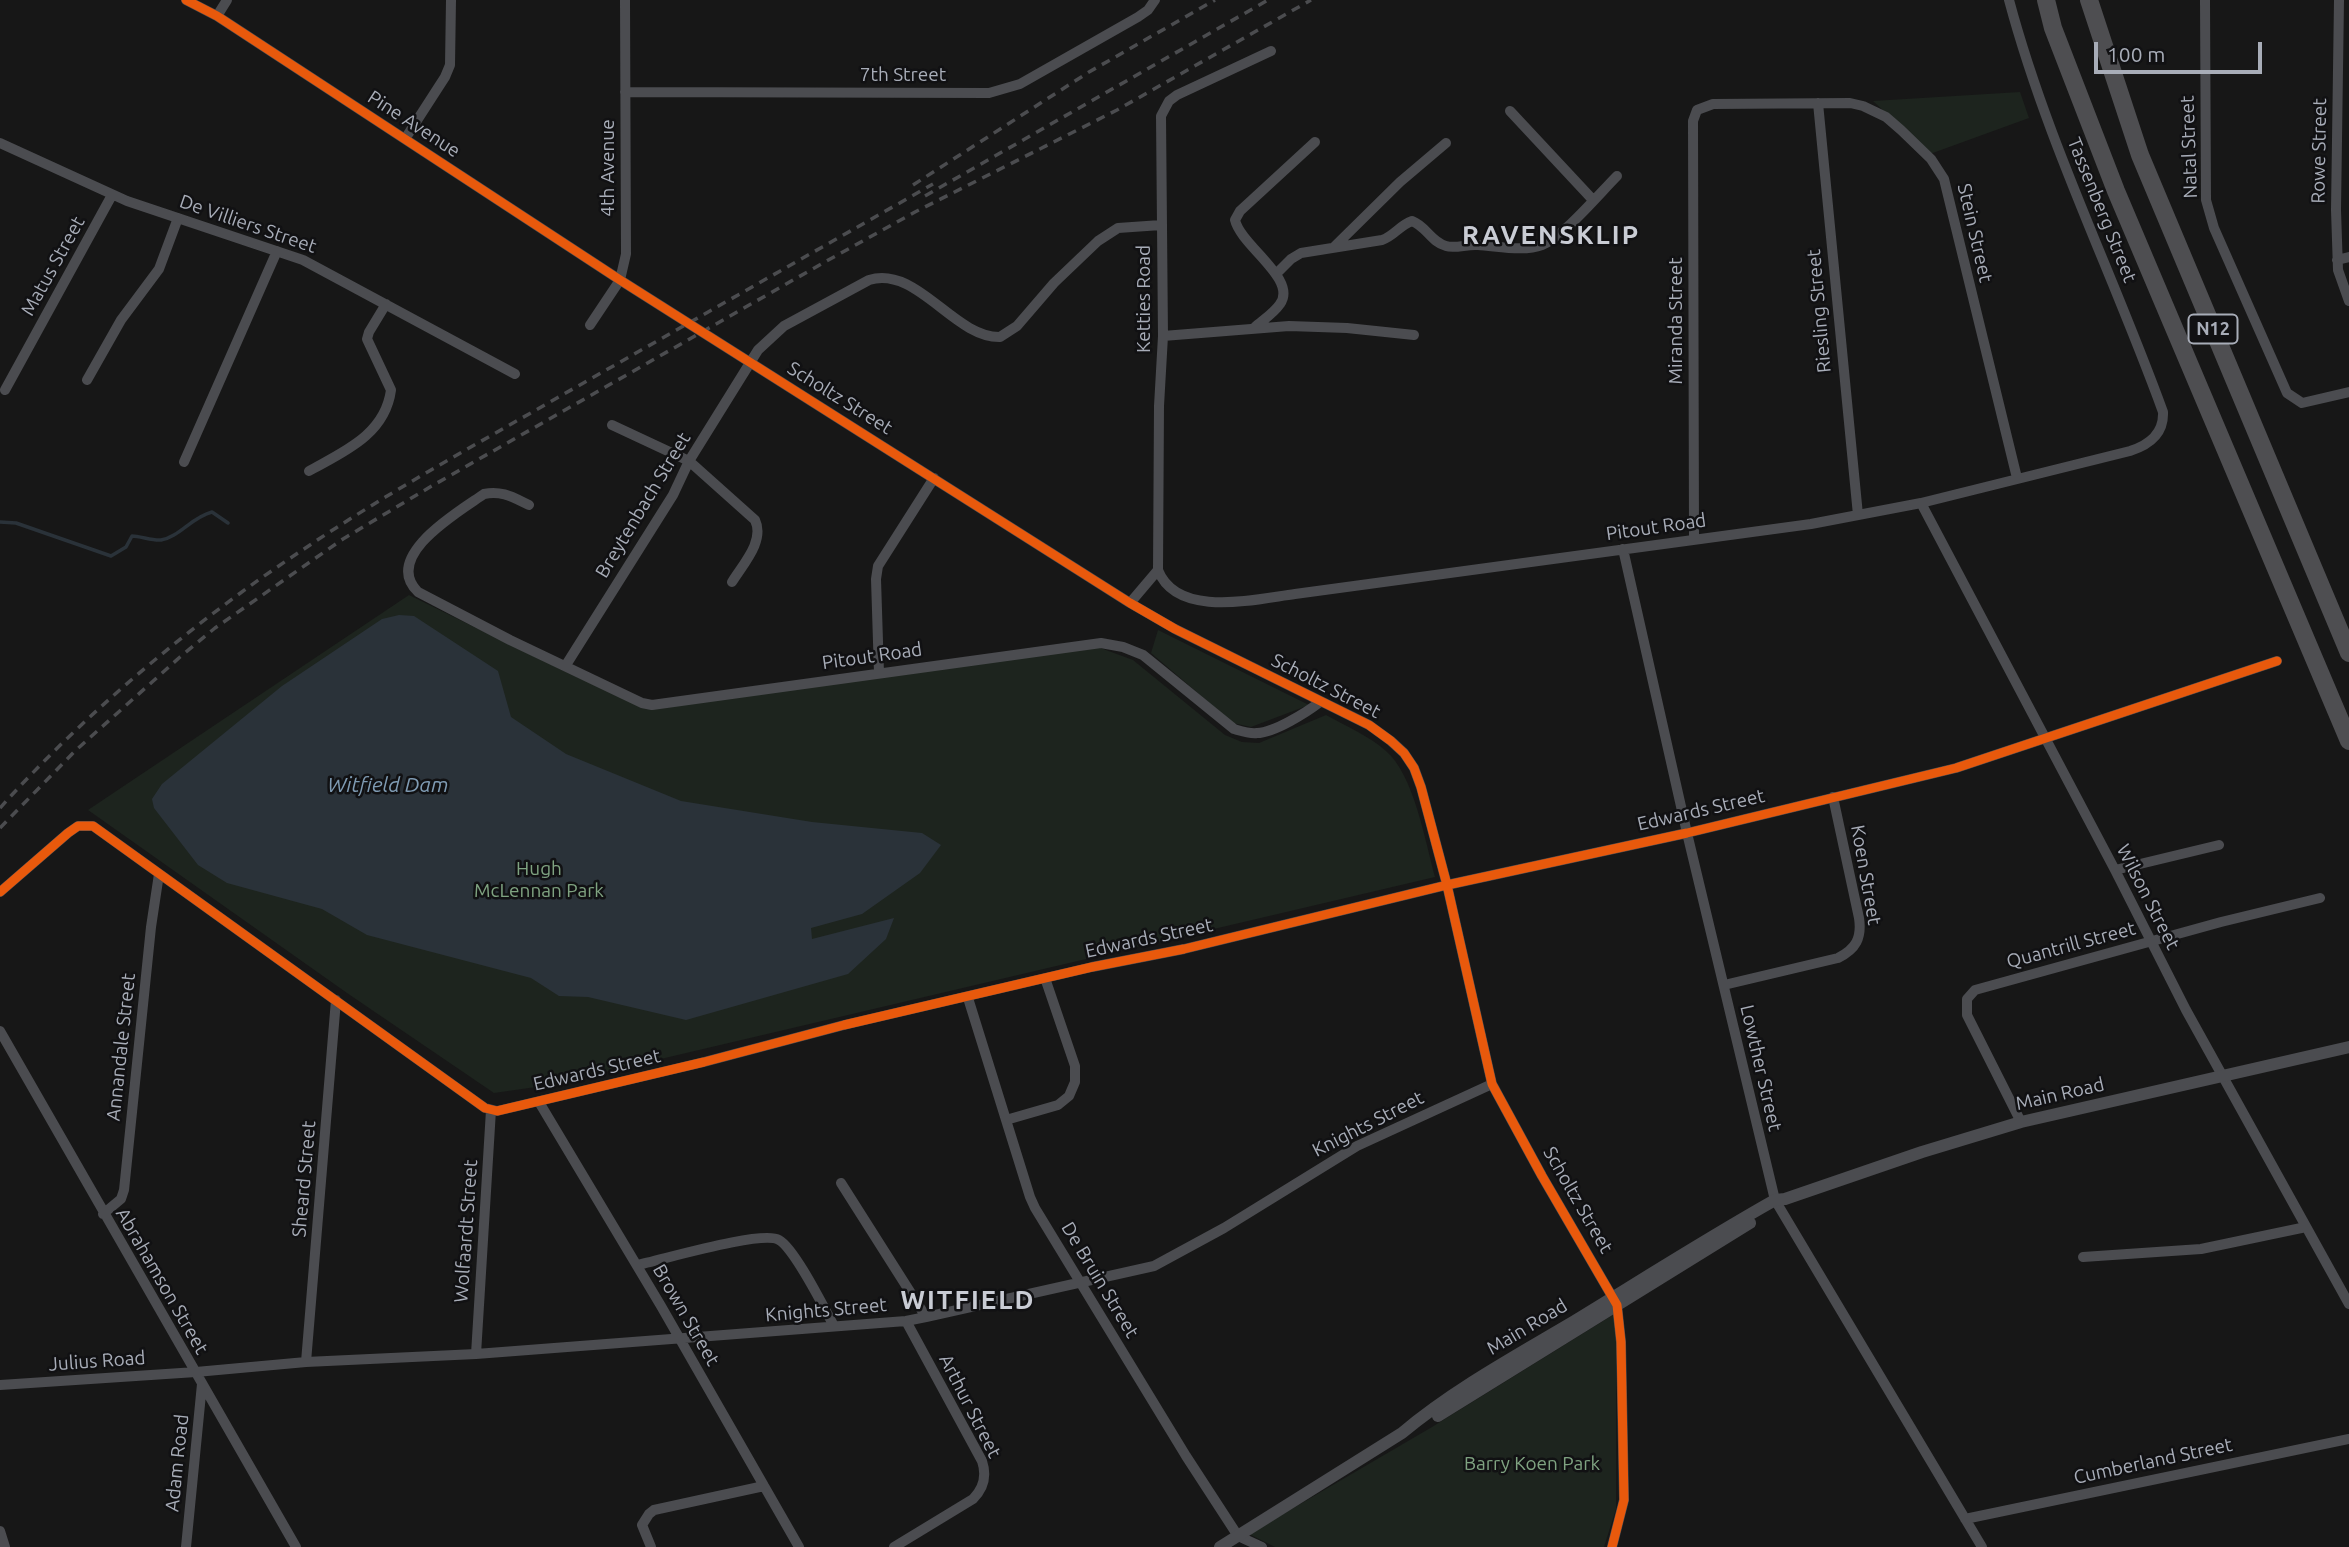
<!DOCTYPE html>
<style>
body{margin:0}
#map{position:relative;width:2349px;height:1547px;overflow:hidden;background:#171717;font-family:Ubuntu,sans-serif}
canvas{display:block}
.scale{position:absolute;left:2094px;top:42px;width:168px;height:32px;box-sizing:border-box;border:4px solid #a8adb8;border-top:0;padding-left:9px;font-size:21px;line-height:24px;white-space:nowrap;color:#a8adb8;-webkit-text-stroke:5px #111113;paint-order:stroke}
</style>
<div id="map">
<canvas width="2349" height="1547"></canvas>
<div class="scale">100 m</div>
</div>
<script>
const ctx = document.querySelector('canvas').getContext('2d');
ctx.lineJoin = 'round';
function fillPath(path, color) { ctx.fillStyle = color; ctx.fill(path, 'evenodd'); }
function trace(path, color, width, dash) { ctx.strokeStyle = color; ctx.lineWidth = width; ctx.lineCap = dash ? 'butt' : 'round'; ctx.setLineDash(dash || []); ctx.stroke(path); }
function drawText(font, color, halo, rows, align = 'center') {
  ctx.font = font + ' Ubuntu,sans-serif'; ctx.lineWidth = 5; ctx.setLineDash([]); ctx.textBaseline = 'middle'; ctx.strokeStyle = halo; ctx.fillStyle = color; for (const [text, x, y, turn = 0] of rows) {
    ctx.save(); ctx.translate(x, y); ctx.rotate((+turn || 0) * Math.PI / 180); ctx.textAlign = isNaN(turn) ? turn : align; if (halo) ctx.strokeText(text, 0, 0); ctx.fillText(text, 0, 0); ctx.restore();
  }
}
const green = new Path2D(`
 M2020,92L2029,118L1930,154L1873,101Z
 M409,595L570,674L649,709L1095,646L1133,660L1225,735L1242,742L1259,743L1326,715C1346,726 1369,736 1386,751C1414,775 1425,841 1435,877L550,1085L494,1093L347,993L88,810Z
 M1158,630L1309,705L1251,727L1233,723L1151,653Z
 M1616,1313V1509L1604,1547H1275L1249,1534L1432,1427Z`);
const water = new Path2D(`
 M399,615L414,616L498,671L511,717L566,754L681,801L812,822L922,833L941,845L920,873L862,914L811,928L812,939L894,918L886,939L848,974L686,1020L588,997L559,996L531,978L367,935L322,909L227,883L198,865L154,808L152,799L162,784L282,686L382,619Z`);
const stream = new Path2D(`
 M0,522L16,523L111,556L126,547L132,536C140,536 153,541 161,540C179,537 192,517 212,512L228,523`);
const minor = new Path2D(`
 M186,0L217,16L620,280L1130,603L1175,629L1369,725L1391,741L1404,753L1414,768L1421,787L1447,885L1492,1084L1542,1176L1617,1305L1621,1342L1624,1500L1612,1547
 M2205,0L2206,200L2214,228L2287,393L2302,403L2349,392
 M2339,0L2336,210L2338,270L2349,301
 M217,16L227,0
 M625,92L989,93L1020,84L1138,17L1148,10L1155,0
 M1818,103L1858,515
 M1510,111L1593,200
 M405,139L445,77L450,65L451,0
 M0,143L127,201L303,260L515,374
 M1333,248L1400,182L1446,143
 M2337,260L2349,257
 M1276,274L1291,259L1301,253L1382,240C1394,236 1400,225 1412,221C1426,226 1431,242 1446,246C1455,249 1467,244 1478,245C1497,246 1524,252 1542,245C1563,237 1599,194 1617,176
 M590,325L620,280L626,254L625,0
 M1255,327C1263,320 1274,313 1280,304C1298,279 1241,246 1235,220L1240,211L1315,142
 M1163,336L1289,326L1347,328L1414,335
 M87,380L121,320L159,269L178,218
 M5,390L112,195
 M612,425L689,461L755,520C765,541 743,564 732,582
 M184,462L277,251
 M309,471C343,452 385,435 391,390L367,339L369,332L386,304
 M1921,503L2115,870L2186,1010L2349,1304
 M529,505C514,498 502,490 484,494C460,511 381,556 418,592L510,640L642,703L652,705L1101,643L1123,647L1143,655L1234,729C1241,731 1250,734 1257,733C1274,733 1307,712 1320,702
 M1694,540L1693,121L1697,110L1713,104L1850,103L1863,106L1886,117L1901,130L1931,159L1944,179L2017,478
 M1623,549L1687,833L1775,1200L1982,1547
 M1158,570C1177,619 1256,599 1295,594L1811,524L1921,503L2130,451C2149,445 2164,434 2163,412C2113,274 2047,142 2009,0
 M1130,603L1158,570L1159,406L1163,336L1161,116L1169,101L1177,95L1271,51
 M566,665L673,495L689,461L758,350L784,326L869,280C917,265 954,338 1000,337L1017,326L1054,283L1098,241L1118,228L1161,225
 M879,673L876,579L878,566L934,478
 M2115,870L2219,845
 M0,892L68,833L78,826H93L485,1108L497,1111L704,1062L844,1025L1092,967L1184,949L1447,885L1687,833L1956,768L2277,661
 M1724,985L1838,958C1856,949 1862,938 1859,918L1833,797
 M968,998L1030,1197L1035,1208L1186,1456L1238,1536L1262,1547
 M0,1031L296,1547
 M539,1102L661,1306L799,1547
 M1006,1120L1058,1105L1069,1096L1075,1082V1066L1045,978
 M2021,1122L1967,1015V999L1975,990L2221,922L2320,898
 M841,1183L926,1317
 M103,1214L121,1199L124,1190L151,927L159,874
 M2083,1257L2201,1249L2306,1227
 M637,1265C662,1260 762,1230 779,1240C795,1249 824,1308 834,1326
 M476,1354L491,1110
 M306,1362L336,1000
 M0,1385L196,1372L306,1362L476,1354L906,1321L926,1317L1154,1266L1224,1228L1357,1146L1492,1084
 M1965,1519L2349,1439
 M0,1531L5,1547
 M186,1547L202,1384
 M651,1547L642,1525L649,1514L654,1510L764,1486
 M894,1547L973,1499C984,1488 987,1476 982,1461L906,1321`);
const tertiary = new Path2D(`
 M1438,1416L1750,1223
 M1220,1547L1402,1433C1452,1391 1512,1358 1568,1325C1637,1283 1704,1240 1775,1200L1785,1199L1922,1152L2021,1122L2349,1047`);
const motorway = new Path2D(`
 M2046,0L2053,28L2116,191L2349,741
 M2089,0L2140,155L2349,653`);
const rail = new Path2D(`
 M913,185L1089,72L1215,0
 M925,196L1268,0
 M0,808C83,715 196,620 301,551C385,494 475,445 564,394C687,324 810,254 933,184
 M0,828L75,751L180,657L215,628L343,539L430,487L823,263L915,212L1117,110L1311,0`);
const cycleway = new Path2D(`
 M186,0L217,16L620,280L1130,603L1175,629L1369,725L1391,741L1404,753L1414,768L1421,787L1447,885L1492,1084L1542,1176L1617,1305L1621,1342L1624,1500L1612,1547
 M0,892L68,833L78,826H93L485,1108L497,1111L704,1062L844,1025L1092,967L1184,949L1447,885L1687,833L1956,768L2277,661`);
const shields = [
 [2213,329,49]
];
const shieldNames = [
 ["N12",2213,329]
];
const streetNames = [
 ["7th Street",903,75],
 ["Pine Avenue",414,124,33],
 ["Natal Street",2189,147,-92],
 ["Rowe Street",2319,151,-89],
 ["4th Avenue",608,168,-90],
 ["Tassenberg Street",2102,210,68],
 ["De Villiers Street",248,224,19],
 ["Stein Street",1975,233,77],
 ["Matus Street",53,266,-61],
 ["Ketties Road",1144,299,-90],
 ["Riesling Street",1819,311,-95],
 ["Miranda Street",1676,321,-90],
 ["Scholtz Street",840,398,32],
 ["Breytenbach Street",643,505,-59],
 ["Pitout Road",1656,527,-8],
 ["Pitout Road",872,656,-8],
 ["Scholtz Street",1326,686,27],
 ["Edwards Street",1701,810,-13],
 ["Koen Street",1866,875,80],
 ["Wilson Street",2148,897,63],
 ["Edwards Street",1149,938,-12],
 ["Quantrill Street",2071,945,-15],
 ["Annandale Street",121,1047,-84],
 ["Lowther Street",1761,1068,77],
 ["Edwards Street",597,1070,-13],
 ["Main Road",2060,1094,-13],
 ["Knights Street",1368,1124,-27],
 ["Sheard Street",304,1179,-85],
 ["Scholtz Street",1578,1200,60],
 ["Wolfaardt Street",466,1231,-86],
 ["De Bruin Street",1100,1280,59],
 ["Abrahamson Street",162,1281,60],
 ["Knights Street",826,1310,-5],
 ["Brown Street",686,1315,60],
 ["Main Road",1527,1327,-31],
 ["Julius Road",97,1361,-4],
 ["Arthur Street",970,1406,63],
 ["Cumberland Street",2153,1461,-12],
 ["Adam Road",177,1463,-84]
];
const parkNames = [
 ["Hugh",539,869],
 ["McLennan Park",539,891],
 ["Barry Koen Park",1532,1464]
];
const waterNames = [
 ["Witfield Dam",388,785]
];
const districtNames = [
 ["RAVENSKLIP",1551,235],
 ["WITFIELD",968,1300]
];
fillPath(green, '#1d241e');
fillPath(water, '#2a3239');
trace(stream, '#2a3239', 3.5);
trace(minor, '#4b4c50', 10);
trace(tertiary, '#4b4c50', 12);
trace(motorway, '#4e4e51', 18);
trace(rail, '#4b4c4f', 3.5, [9, 7]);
trace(cycleway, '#e8590c', 9);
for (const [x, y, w] of shields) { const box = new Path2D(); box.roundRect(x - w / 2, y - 14.5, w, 29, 5); ctx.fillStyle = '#111113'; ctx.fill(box); trace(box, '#a8adb8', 2); }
drawText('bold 18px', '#a8adb8', null, shieldNames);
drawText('19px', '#a8adb8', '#111113', streetNames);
drawText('19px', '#7fa381', '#111113', parkNames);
drawText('italic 21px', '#7f9bb3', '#111113', waterNames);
ctx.letterSpacing = '2px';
drawText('bold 26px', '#c9ccd4', '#111113', districtNames);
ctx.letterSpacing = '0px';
</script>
